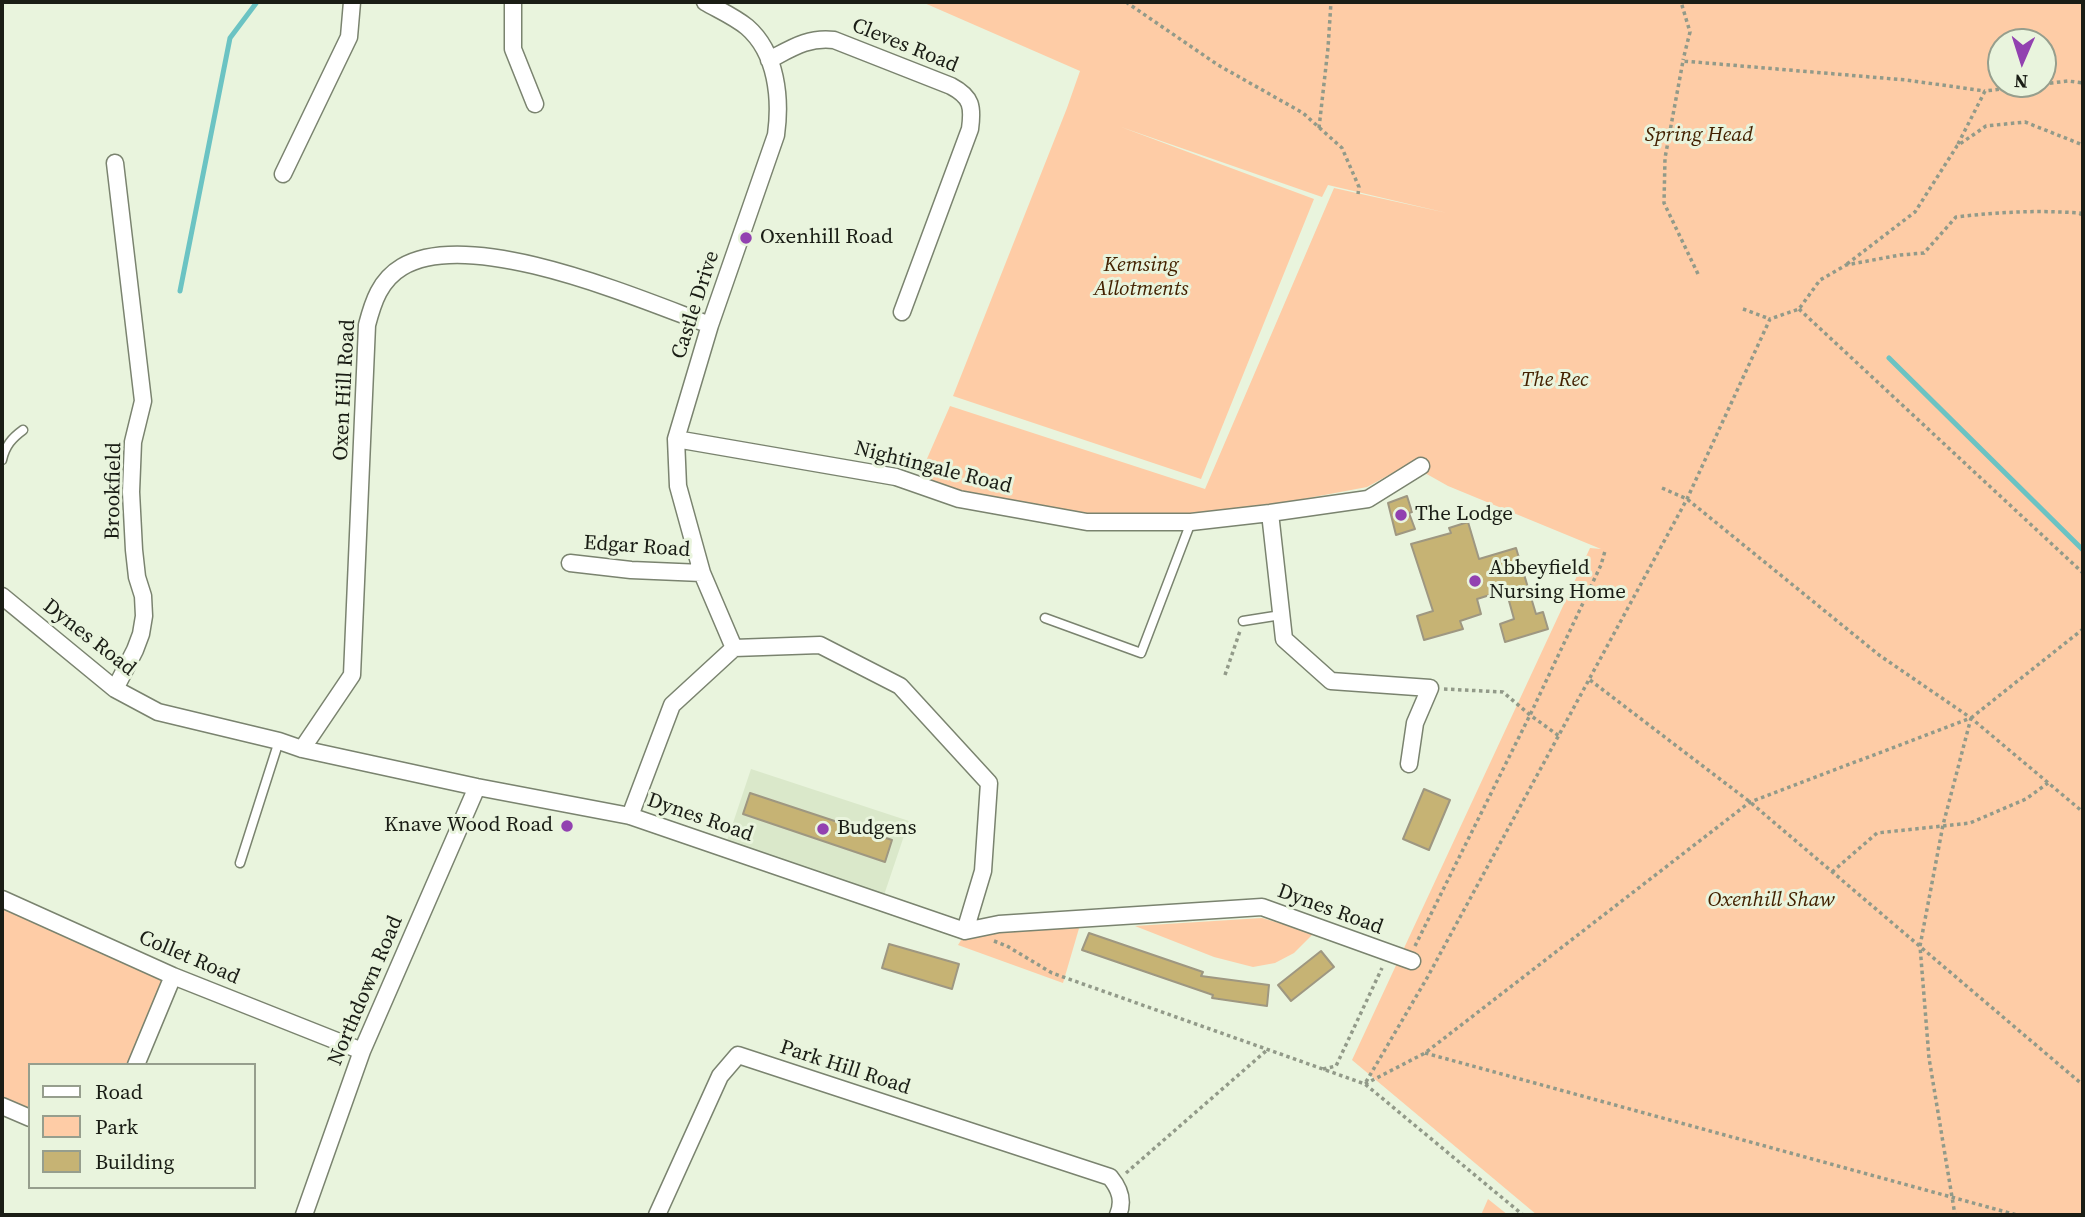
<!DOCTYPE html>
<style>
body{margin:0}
#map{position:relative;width:2085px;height:1217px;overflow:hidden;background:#e9f4dd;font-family:"Source Serif 4",serif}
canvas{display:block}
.frame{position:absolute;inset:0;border:4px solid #1a1d15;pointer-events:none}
.legend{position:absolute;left:28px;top:1063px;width:228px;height:126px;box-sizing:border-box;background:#e9f4dd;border:2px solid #969e8d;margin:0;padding:9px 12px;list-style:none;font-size:21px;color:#1a1d15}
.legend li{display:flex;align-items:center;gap:14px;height:35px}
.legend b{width:35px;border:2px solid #969e8d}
.north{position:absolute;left:1987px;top:28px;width:70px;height:70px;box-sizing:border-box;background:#e9f4dd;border:2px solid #969e8d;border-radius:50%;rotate:183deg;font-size:19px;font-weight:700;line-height:28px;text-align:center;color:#1a1d15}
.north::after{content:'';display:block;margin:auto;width:24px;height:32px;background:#9241b0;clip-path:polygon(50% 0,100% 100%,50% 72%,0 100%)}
</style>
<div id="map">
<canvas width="2085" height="1217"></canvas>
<div class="frame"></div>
<ul class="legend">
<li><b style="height:9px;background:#fff"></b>Road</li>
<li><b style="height:19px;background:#fecca6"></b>Park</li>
<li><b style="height:19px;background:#c6b374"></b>Building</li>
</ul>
<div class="north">N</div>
</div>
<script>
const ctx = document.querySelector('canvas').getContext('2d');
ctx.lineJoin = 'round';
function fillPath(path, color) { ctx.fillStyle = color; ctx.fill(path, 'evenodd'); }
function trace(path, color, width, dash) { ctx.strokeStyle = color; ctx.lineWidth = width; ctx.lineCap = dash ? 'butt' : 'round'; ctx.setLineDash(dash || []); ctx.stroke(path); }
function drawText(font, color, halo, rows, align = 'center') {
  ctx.font = font + ' "Source Serif 4",serif'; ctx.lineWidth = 6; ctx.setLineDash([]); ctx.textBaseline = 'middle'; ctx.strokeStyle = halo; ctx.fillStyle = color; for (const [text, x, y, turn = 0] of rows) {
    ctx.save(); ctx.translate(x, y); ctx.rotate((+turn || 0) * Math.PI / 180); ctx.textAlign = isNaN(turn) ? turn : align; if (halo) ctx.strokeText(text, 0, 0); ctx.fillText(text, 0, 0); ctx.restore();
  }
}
const built = new Path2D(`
 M751,769L909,821L883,898L726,844Z`);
const green = new Path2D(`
 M922,2H2083V1215H1537L1352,1060L1590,548L1601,549L1448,486L1409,464L1367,487L1271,505L1181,515L1080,513L960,492L919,477L950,406L1205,489L1334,188L1447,213L1328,185L1322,197L1121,127L1314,199L1201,479L953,396L1067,108L1080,71ZM2001,42H2043V84H2001Z
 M2,905L166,981L131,1065H30V1113L2,1101Z
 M1262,918L1314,933L1294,953L1275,963L1253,967L1214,957L1135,926Z
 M1080,925L1063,983L958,945L963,937L998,930Z
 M1488,1199L1508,1215H1481Z`);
const stream = new Path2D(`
 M180,291L230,38L257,2
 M1889,358L2083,550`);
const building = new Path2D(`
 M1407,496L1412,512L1409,513L1415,529L1396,535L1388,503Z
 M1468,522L1479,559L1516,548L1536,614L1543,612L1548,629L1505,642L1500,624L1514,619L1506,590L1477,599L1481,614L1460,621L1463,629L1424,640L1417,616L1433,611L1411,544L1451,533L1449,528Z
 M1424,789L1450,800L1429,850L1403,839Z
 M750,793L892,840L885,862L743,814Z
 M1089,933L1203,972L1201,976L1269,985L1267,1006L1212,998L1213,995L1082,950Z
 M889,944L959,964L952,989L882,968Z
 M1321,951L1334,967L1291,1001L1278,985Z`);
const path = new Path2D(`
 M1126,2L1218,65L1303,113L1342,148L1359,187L1358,194
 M1677,2H1681L1690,32L1683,60
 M2043,84L2068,81L2083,83
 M1319,128L1328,48L1331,2
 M1958,144L1985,91L2043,84
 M1847,264L1915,212L1957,146L1986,126L2025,122L2083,145
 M1698,274L1664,203L1665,158L1683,61L1906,80L1985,91
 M1743,309L1770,319
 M1799,309L2083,573
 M1662,488L1687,499L1879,655L1971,718L2083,812
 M1225,675L1240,631
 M1590,680L1750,802L2083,1085
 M1444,689L1503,692L1530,715L1559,736
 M1971,718L2083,629
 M1832,872L1877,833L1970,823L2026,799L2048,783
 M994,941L1007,946L1052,973L1365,1084L1523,1215
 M1415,946L1530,715L1601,565L1605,551
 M1425,1053L2017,1215
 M1323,1069L1336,1066L1382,968
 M1366,1082L1427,978L1687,499L1770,319L1799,309L1820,280L1846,265L1900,255L1924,253L1956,217C1999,212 2037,210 2080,213L2083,218
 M1365,1084L1425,1053L1750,802L1971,718L1943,825L1920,946L1929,1058L1955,1215
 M1126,1173L1267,1050`);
const lane = new Path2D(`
 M2,460C5,446 12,438 23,430
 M1045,618L1141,653L1191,522
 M1243,621L1281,615
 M240,863L279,741`);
const street = new Path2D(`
 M513,2V49L535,104
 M705,2C719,10 735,17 747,27C777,53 781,99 776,135L710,325L676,439L678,486L702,573L734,648
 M769,60C792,48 808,37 834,40L951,86C972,97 973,107 970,129L902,312
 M115,163L143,401L133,442L131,492L134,550L137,577L143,596L144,616L141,634L135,650L115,689
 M283,174L349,37L352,2
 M676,439L896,477L959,499L1087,522H1191L1270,513L1368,499L1421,466
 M1270,513L1284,639L1331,681L1430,688L1415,723L1409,764
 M570,563L631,570L702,573
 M2,596L115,689L158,712L279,741L302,749L477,787L630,816L965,931L999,924L1262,907L1412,961
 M302,749L352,675L367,325C373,302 380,280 402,267C471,226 639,299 710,325
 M630,816L672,705L734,648L820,645L900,686L989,783L983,871L965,931
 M2,899L173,976L362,1051
 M136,1065L173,976
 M2,1106L30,1118
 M304,1215L362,1051L477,787
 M657,1215L720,1076L738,1055L1110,1177C1120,1189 1124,1201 1118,1215`);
const markers = [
 [746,238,7,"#9241b0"],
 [1401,515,7,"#9241b0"],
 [1475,581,7,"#9241b0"],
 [567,826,7,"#9241b0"],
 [823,829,7,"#9241b0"]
];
const streetNames = [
 ["Cleves Road",905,46,22],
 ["Castle Drive",696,305,-72],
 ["Oxen Hill Road",345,390,-87],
 ["Nightingale Road",933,468,14],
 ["Brookfield",114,491,-89],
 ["Edgar Road",637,547,4],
 ["Dynes Road",89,638,38],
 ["Dynes Road",700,818,19],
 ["Dynes Road",1330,910,20],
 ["Collet Road",189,958,23],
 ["Northdown Road",366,991,-67],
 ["Park Hill Road",845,1068,18]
];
const parkNames = [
 ["Spring Head",1699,136],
 ["Kemsing",1141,266],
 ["Allotments",1141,290],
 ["The Rec",1555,381],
 ["Oxenhill Shaw",1771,901]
];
const poiNames = [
 ["Oxenhill Road",760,238],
 ["The Lodge",1415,515],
 ["Abbeyfield",1489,569],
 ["Nursing Home",1489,593],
 ["Knave Wood Road",553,826,"right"],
 ["Budgens",837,829]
];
fillPath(built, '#dae8ca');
fillPath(green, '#fecca6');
trace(stream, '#6bc3c3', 5);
fillPath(building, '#c6b374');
trace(building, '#9e9781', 2);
trace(lane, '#7a836f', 11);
trace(street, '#7a836f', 19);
trace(path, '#929a89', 3.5, [3.5, 3.5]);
trace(lane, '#fff', 8);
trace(street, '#fff', 16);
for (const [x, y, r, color] of markers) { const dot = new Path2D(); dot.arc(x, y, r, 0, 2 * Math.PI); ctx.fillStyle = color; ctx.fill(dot); trace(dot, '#e9f4dd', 2.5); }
drawText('21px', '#1a1d15', '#e9f4dd', streetNames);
drawText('italic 21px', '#432100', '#e9f4dd', parkNames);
drawText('21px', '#1a1d15', '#e9f4dd', poiNames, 'left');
</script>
